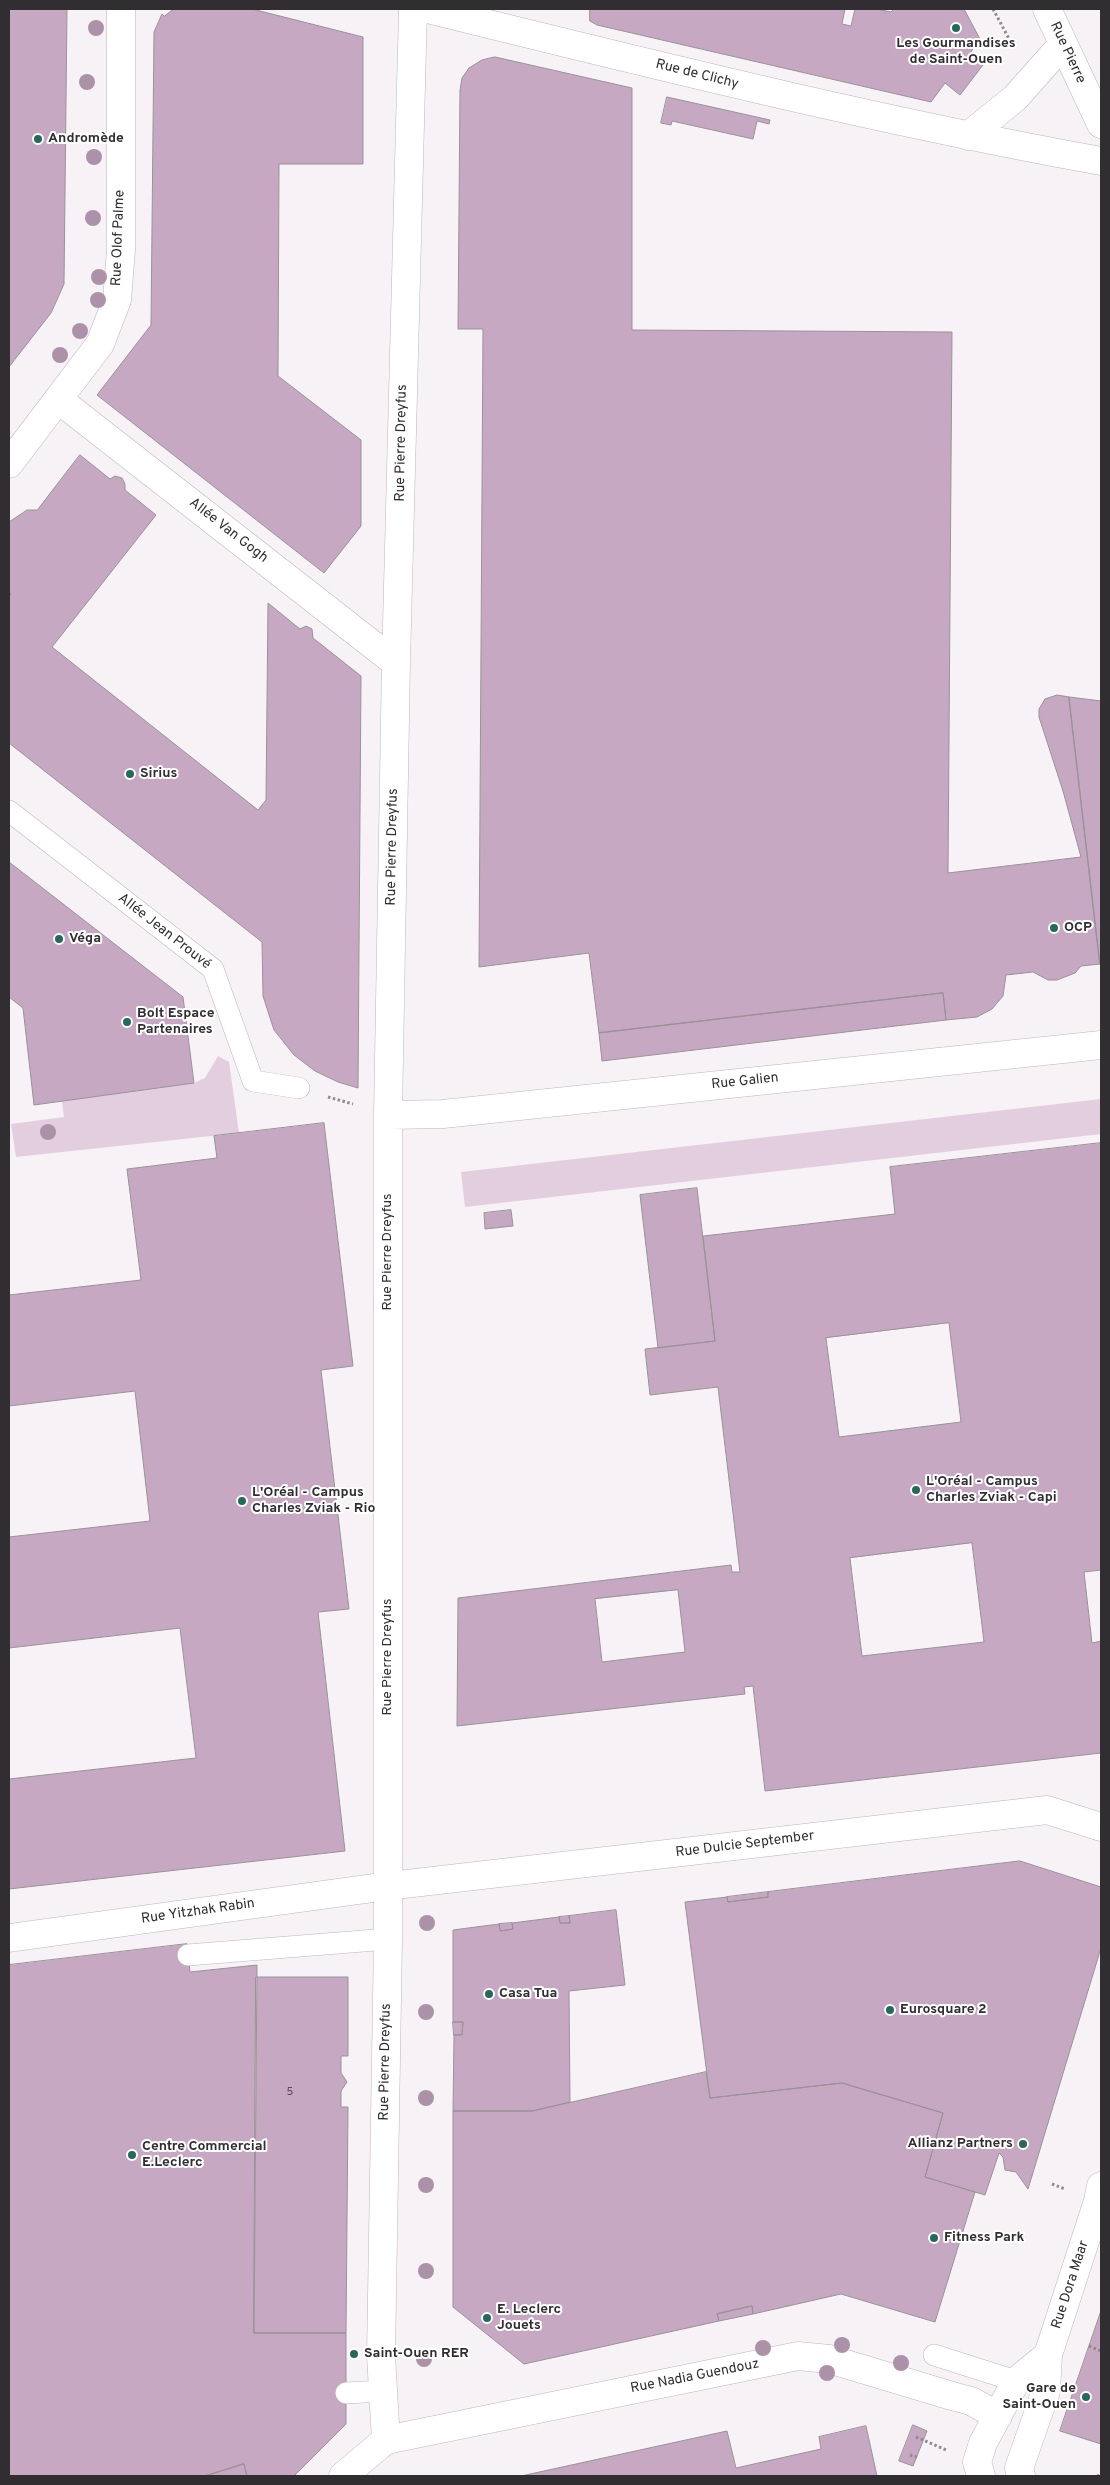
<!DOCTYPE html>
<meta charset="utf-8">
<style>
body{margin:0}
#map{position:relative;width:1110px;height:2485px;overflow:hidden;background:#f7f2f6;font-family:Overpass,sans-serif}
canvas{display:block}
.frame{position:absolute;inset:0;border:10px solid #302e30;pointer-events:none}
</style>
<div id="map">
<canvas width="1110" height="2485"></canvas>
<div class="frame"></div>
</div>
<script>
const ctx = document.querySelector('canvas').getContext('2d');
ctx.lineJoin = 'round';
function fillPath(path, color) { ctx.fillStyle = color; ctx.fill(path, 'evenodd'); }
function trace(path, color, width, dash) { ctx.strokeStyle = color; ctx.lineWidth = width; ctx.lineCap = dash ? 'butt' : 'round'; ctx.setLineDash(dash || []); ctx.stroke(path); }
function drawText(font, color, halo, rows, align = 'center') {
  ctx.font = font + ' Overpass,sans-serif'; ctx.lineWidth = 4; ctx.setLineDash([]); ctx.textBaseline = 'middle'; ctx.strokeStyle = halo; ctx.fillStyle = color; for (const [text, x, y, turn = 0] of rows) {
    ctx.save(); ctx.translate(x, y); ctx.rotate((+turn || 0) * Math.PI / 180); ctx.textAlign = isNaN(turn) ? turn : align; if (halo) ctx.strokeText(text, 0, 0); ctx.fillText(text, 0, 0); ctx.restore();
  }
}
const green = new Path2D(`
 M218,1056L229,1062L239,1133L16,1157L11,1124L64,1117L62,1101L194,1083L205,1078Z
 M1101,1099V1134L465,1207L461,1172Z`);
const building = new Path2D(`
 M9,9H67L64,284L51,313L9,367Z
 M174,9H252L363,37V164H279L278,376L361,440V526L324,573L97,395L151,325L154,32L162,14L164,16Z
 M590,9H845L842,24L851,26L855,9H877L891,12L894,9H964L980,39L970,53L983,65L960,95L945,83L931,102L597,25L590,21Z
 M495,57L632,88V330L952,332L948,873L1081,857L1063,791L1039,717V709L1045,699L1057,695L1069,697L1100,964L1081,966L1075,973L1057,980H1048L1033,972L1006,975L1003,996L992,1009L977,1017L946,1020L943,993L599,1033L589,953L479,967L483,329H458L460,90L462,78L469,68L482,60Z
 M667,97L770,120L769,124L757,121L753,139L672,121L671,125L661,123Z
 M80,455L110,479L115,476L122,478L125,484V490L156,515L52,647L258,810L266,800L268,603L300,629L306,626L312,629L313,638L361,676L358,1088L338,1082L315,1071L294,1055L274,1030L263,996L262,942L9,743V597L11,594L9,592V522L27,510H37Z
 M1069,697L1101,701V964H1100Z
 M9,862L183,997L194,1083L34,1105L23,1008L9,997Z
 M943,993L946,1020L602,1061L599,1033Z
 M324,1123L353,1366L321,1370L349,1609L318,1612L345,1851L9,1889V1779L196,1758L180,1628L9,1648V1537L150,1521L135,1391L9,1406V1295L141,1280L127,1169L217,1158L214,1136Z
 M1101,1143V1570L1084,1572L1092,1643L1101,1641V1753L765,1791L753,1686L744,1687L745,1694L457,1726L458,1598L731,1565L732,1572H740L718,1387L650,1395L645,1349L715,1341L703,1236L895,1214L890,1167ZM949,1323L961,1422L839,1437L826,1338ZM972,1543L984,1642L862,1656L850,1558ZM678,1590L685,1652L602,1662L595,1599Z
 M697,1188L715,1341L658,1348L640,1195Z
 M511,1210L513,1226L485,1229L484,1213Z
 M1020,1861L1101,1887V1948L1028,2189L1016,2172L1005,2170L1003,2157L999,2153L985,2195L925,2177L943,2113L842,2083L710,2098L685,1902L727,1897L728,1902L768,1897V1892Z
 M768,1892V1897L728,1902L727,1897Z
 M616,1910L625,1985L569,1991L570,2102L532,2111H453L454,2035H462L463,2022H453V1930L499,1924L500,1931L513,1929L512,1923L559,1917L560,1923H570L569,1916Z
 M569,1916L570,1923H560L559,1917Z
 M512,1923L513,1929L500,1931L499,1924Z
 M187,1944L190,1972L257,1965L254,2333H346V2424L294,2476H247L244,2464L205,2476H9V1965Z
 M256,1977H348V2056H341V2073L347,2082L341,2091V2107H348L346,2333H254Z
 M453,2022H463L462,2035H454Z
 M706,2072L710,2098L842,2083L943,2113L925,2177L975,2192L935,2322L841,2294L753,2314L752,2306L717,2314L719,2321L524,2364L453,2307V2111H532Z
 M752,2306L753,2314L719,2321L717,2314Z
 M1101,2311V2444L1060,2431Z
 M913,2425L927,2431L913,2466L899,2461Z
 M866,2426L877,2476H521L727,2431L736,2468L821,2449L819,2437Z
 M244,2464L247,2476H205Z`);
const path = new Path2D(`
 M993,9L1014,48
 M328,1097L353,1104
 M1052,2184L1065,2189
 M1089,2346L1101,2351
 M916,2437L946,2450
 M910,2455L917,2457
 M1097,2476L1101,2475`);
const service = new Path2D(`
 M9,811L213,969L253,1081L299,1088
 M188,1955L388,1939
 M934,2355L1016,2381
 M346,2393L383,2391`);
const minor = new Path2D(`
 M427,9C651,64 874,120 1101,161
 M1047,9L1101,124
 M968,136L1015,98L1063,44
 M59,400L396,663
 M9,464L100,344L117,300L121,250V9
 M388,1115L443,1114L1101,1045
 M9,1938L388,1886L1047,1810L1101,1827
 M386,2440L381,2356L388,1939V1115L396,663L413,9
 M343,2476L386,2440L798,2356L829,2359L952,2396L971,2401L998,2416
 M981,2476L977,2462L983,2443L1016,2381L1048,2355
 M1021,2476L1019,2468L1046,2391L1048,2355L1098,2201L1101,2186`);
const trees = [
 [96,28],
 [87,82],
 [94,157],
 [93,218],
 [99,277],
 [98,300],
 [80,331],
 [60,355],
 [48,1132],
 [427,1923],
 [426,2012],
 [426,2098],
 [426,2185],
 [426,2271],
 [842,2345],
 [763,2348],
 [424,2359],
 [901,2363],
 [827,2373]
];
const markers = [
 [956,28,5,"#23695c"],
 [38,139,5,"#23695c"],
 [130,774,5,"#23695c"],
 [1054,928,5,"#23695c"],
 [59,939,5,"#23695c"],
 [127,1022,5,"#23695c"],
 [916,1490,5,"#23695c"],
 [242,1501,5,"#23695c"],
 [489,1994,5,"#23695c"],
 [890,2010,5,"#23695c"],
 [1023,2144,5,"#23695c"],
 [132,2155,5,"#23695c"],
 [934,2238,5,"#23695c"],
 [487,2318,5,"#23695c"],
 [354,2354,5,"#23695c"],
 [1086,2397,5,"#23695c"]
];
const numberNames = [
 ["5",290,2093]
];
const poiNames = [
 ["Les Gourmandises",956,44,"center"],
 ["de Saint-Ouen",956,60,"center"],
 ["Andromède",48,139],
 ["Sirius",140,774],
 ["OCP",1064,928],
 ["Véga",69,939],
 ["Bolt Espace",137,1014],
 ["Partenaires",137,1030],
 ["L'Oréal - Campus",926,1482],
 ["Charles Zviak - Capi",926,1498],
 ["L'Oréal - Campus",252,1493],
 ["Charles Zviak - Rio",252,1509],
 ["Casa Tua",499,1994],
 ["Eurosquare 2",900,2010],
 ["Allianz Partners",1013,2144,"right"],
 ["Centre Commercial",142,2147],
 ["E.Leclerc",142,2163],
 ["Fitness Park",944,2238],
 ["E. Leclerc",497,2310],
 ["Jouets",497,2326],
 ["Saint-Ouen RER",364,2354],
 ["Gare de",1076,2389,"right"],
 ["Saint-Ouen",1076,2405,"right"]
];
const streetNames = [
 ["Rue Pierre",1067,53,65],
 ["Rue de Clichy",697,75,14],
 ["Rue Olof Palme",119,238,-88],
 ["Rue Pierre Dreyfus",402,443,-89],
 ["Allée Van Gogh",228,531,38],
 ["Rue Pierre Dreyfus",393,847,-89],
 ["Allée Jean Prouvé",164,932,38],
 ["Rue Galien",745,1082,-6],
 ["Rue Pierre Dreyfus",388,1252,-90],
 ["Rue Pierre Dreyfus",388,1657,-90],
 ["Rue Dulcie September",745,1845,-7],
 ["Rue Yitzhak Rabin",198,1912,-8],
 ["Rue Pierre Dreyfus",386,2062,-89],
 ["Rue Dora Maar",1071,2285,-72],
 ["Rue Nadia Guendouz",695,2377,-11]
];
fillPath(green, '#e3cedf');
fillPath(building, '#c7a8c2');
trace(building, '#989397', 1);
trace(service, '#bcb6bb', 22);
trace(minor, '#bcb6bb', 29);
trace(path, '#8f8b8e', 3, [2.5, 2.5]);
trace(service, '#fff', 21);
trace(minor, '#fff', 28);
ctx.fillStyle = '#ac92a8';
for (const [x, y] of trees) { ctx.beginPath(); ctx.arc(x, y, 8, 0, 2 * Math.PI); ctx.fill(); }
for (const [x, y, r, color] of markers) { const dot = new Path2D(); dot.arc(x, y, r, 0, 2 * Math.PI); ctx.fillStyle = color; ctx.fill(dot); trace(dot, '#fff', 2); }
drawText('11px', '#564c54', null, numberNames);
drawText('bold 14px', '#302e30', '#fff', poiNames, 'left');
drawText('14px', '#302e30', '#fff', streetNames);
</script>
